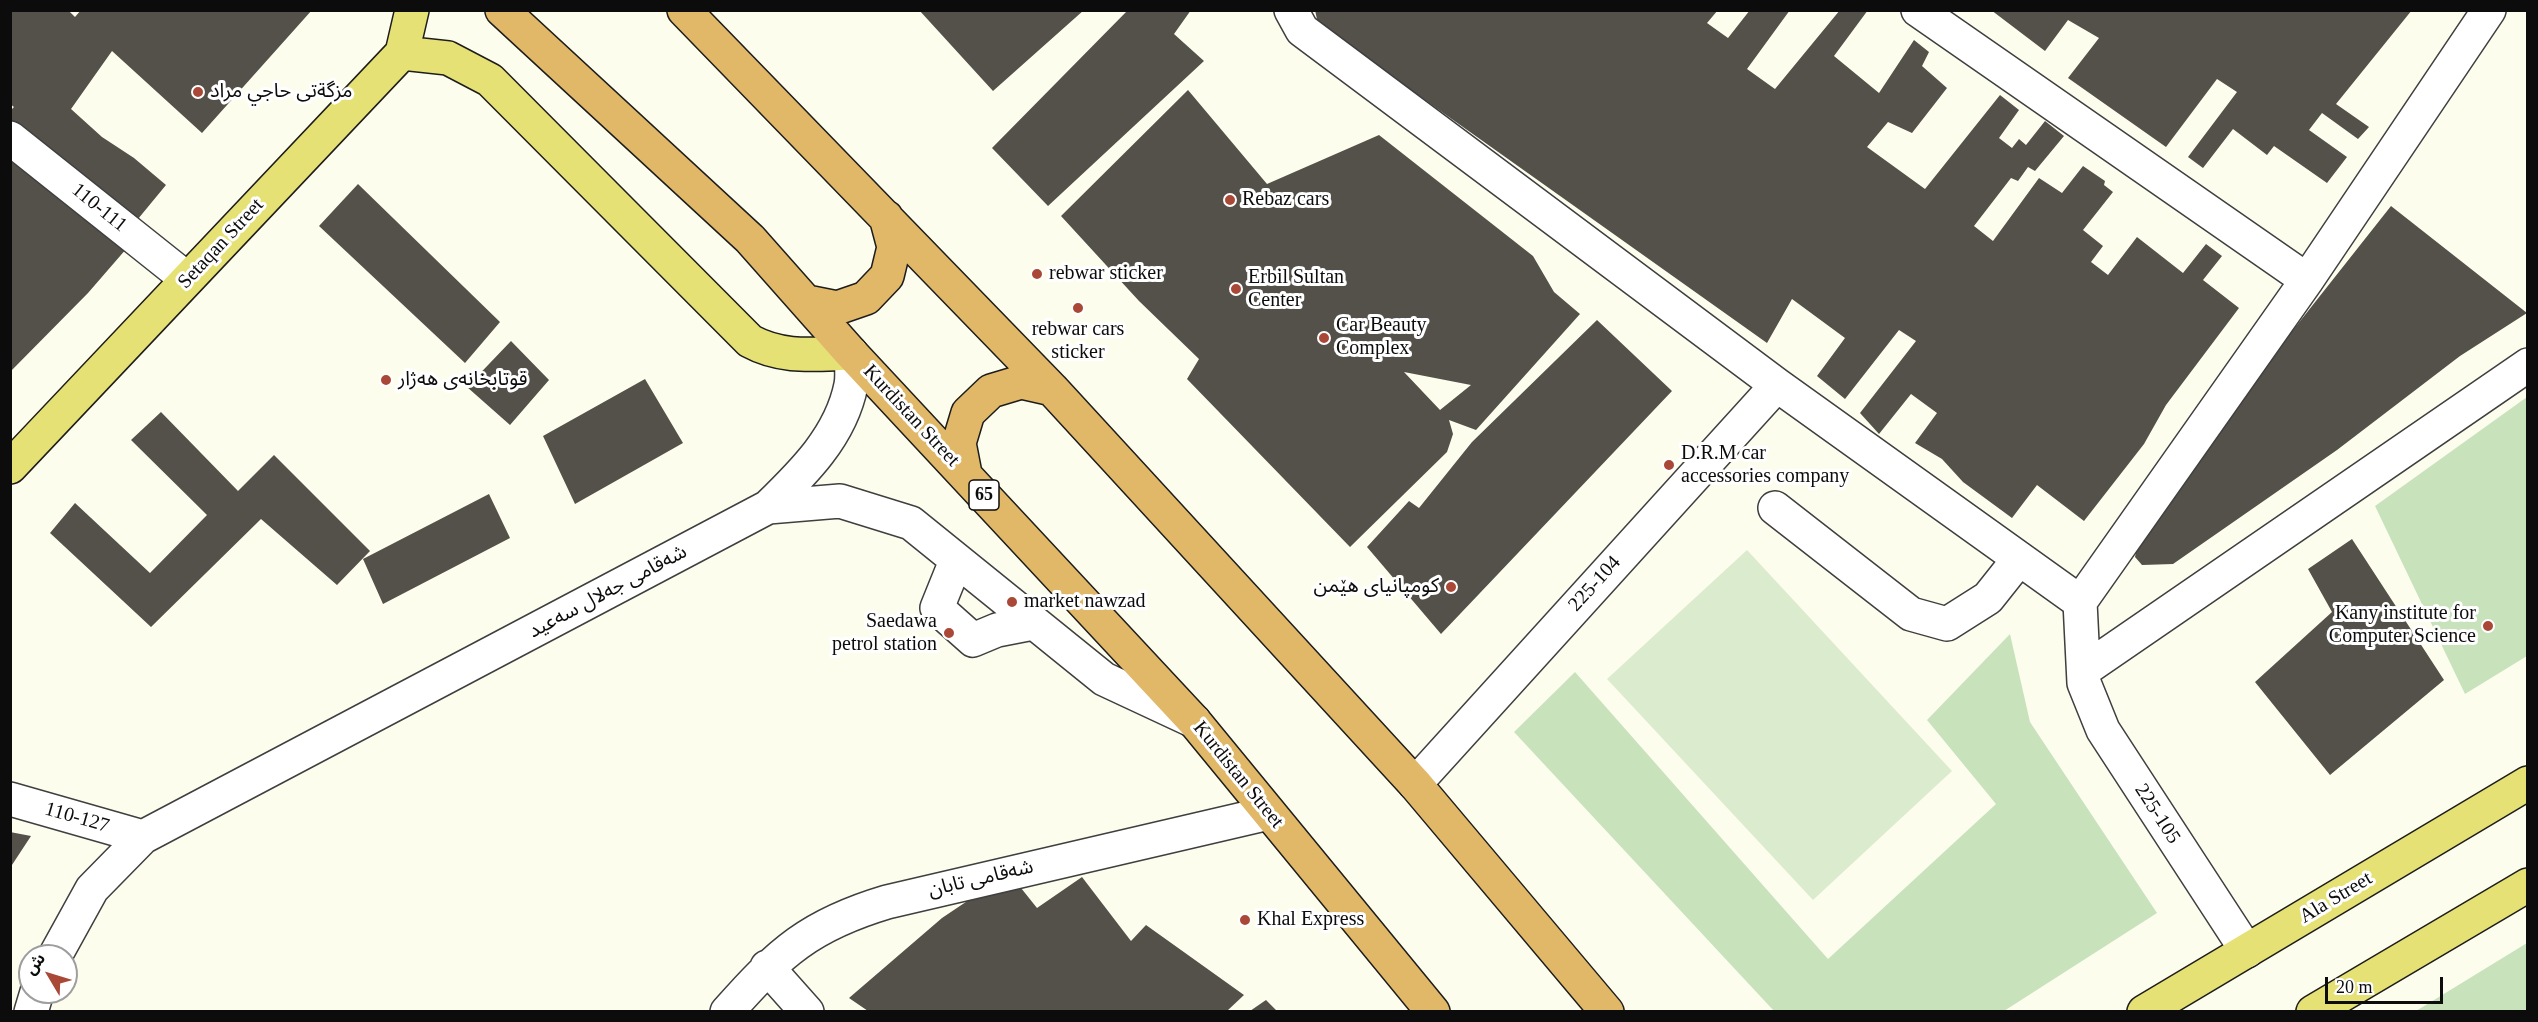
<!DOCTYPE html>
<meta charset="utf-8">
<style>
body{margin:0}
#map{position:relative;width:2538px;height:1022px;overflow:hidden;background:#fdfdee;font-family:"Times New Roman","Noto Sans Arabic",serif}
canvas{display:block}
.frame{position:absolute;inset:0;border:12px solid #0c0c0c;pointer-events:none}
.north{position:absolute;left:18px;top:944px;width:60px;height:60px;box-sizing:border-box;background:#fff;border:2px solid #9e9e9e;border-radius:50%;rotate:308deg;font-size:16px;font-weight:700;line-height:24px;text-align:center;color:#0c0c0c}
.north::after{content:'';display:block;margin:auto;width:21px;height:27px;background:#aa4837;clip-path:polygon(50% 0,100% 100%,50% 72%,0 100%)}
.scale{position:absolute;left:2325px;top:977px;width:118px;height:27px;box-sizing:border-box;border:3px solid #0c0c0c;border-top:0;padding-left:8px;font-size:18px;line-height:21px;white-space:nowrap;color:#0c0c0c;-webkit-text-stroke:4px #fff;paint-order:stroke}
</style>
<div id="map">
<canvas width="2538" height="1022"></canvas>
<div class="frame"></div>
<div class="north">ش</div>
<div class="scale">20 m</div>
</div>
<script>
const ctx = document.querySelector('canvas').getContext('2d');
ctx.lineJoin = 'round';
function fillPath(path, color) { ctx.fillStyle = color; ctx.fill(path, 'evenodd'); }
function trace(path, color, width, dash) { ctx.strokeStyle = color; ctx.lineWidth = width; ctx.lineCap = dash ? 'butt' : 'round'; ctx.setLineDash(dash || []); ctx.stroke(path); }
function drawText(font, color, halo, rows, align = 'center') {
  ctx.font = font + ' "Times New Roman","Noto Sans Arabic",serif'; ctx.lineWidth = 6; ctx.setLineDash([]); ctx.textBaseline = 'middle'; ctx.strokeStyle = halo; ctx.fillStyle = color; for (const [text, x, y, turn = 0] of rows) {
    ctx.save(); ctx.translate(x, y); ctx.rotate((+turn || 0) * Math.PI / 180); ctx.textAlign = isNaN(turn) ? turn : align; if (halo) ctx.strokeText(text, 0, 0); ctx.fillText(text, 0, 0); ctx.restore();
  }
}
const green = new Path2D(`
 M2527,397V656L2465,694L2375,506Z
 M2010,634L2030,722L2157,913L2004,1011H1774L1514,732L1575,672L1828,959L1996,804L1927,720Z
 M2527,943V1011H2416Z`);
const pitch = new Path2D(`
 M1747,550L1952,771L1813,900L1607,679Z`);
const building = new Path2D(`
 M10,10H68L75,17L81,10H312L202,133L112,51L71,109L102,137L134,158L166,185L133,225L10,123V111L14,107L10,104Z
 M919,10H1084L993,91Z
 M1128,10H1191L1174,34L1204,61L1048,206L992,148Z
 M1315,10H1718L1707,23L1728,38L1750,10H1790L1747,69L1775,89L1840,10H1868L1834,56L1879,93L1914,40L1929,52L1922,66L1947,88L1912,133L1888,122L1867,147L1925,189L2000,95L2019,110L1999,138L2012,148L2019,139L2026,145L2045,121L2064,136L2035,171L2028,167L2018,181L2011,178L1974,226L1993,241L2039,178L2062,193L2083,166L2105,181L2104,185L2113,192L2083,230L2103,246L2091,262L2108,275L2137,237L2183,273L2206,244L2222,256L2203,280L2239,308L2166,405L2144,444L2084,521L2037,485L2012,518L1963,482L1942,459L1915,443L1937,413L1911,394L1879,434L1860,413L1916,341L1899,330L1845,399L1817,376L1845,338L1792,299L1767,343L1318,24Z
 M1991,10H2412L2336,104L2369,127L2358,139L2322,113L2309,130L2347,157L2327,183L2274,146L2267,155L2233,129L2203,168L2188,157L2237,92L2217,79L2166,147L2068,78L2099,38L2068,20L2045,51Z
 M1188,90L1267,184L1379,135L1533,256L1554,292L1580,314L1476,430L1449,420L1453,434L1447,452L1350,547L1187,379L1199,359L1139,301L1061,216ZM1404,372L1471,385L1440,410Z
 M10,156L127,248L88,293L10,372Z
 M358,184L500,322L465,363L319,226Z
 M2391,206L2527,313L2460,356L2337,450L2173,564L2142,565L2135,557L2138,542L2248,387Z
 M1597,320L1672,391L1441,634L1367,547L1409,501L1419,508L1472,442Z
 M511,341L549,380L510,425L467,387Z
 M645,379L683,443L575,504L543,436Z
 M161,412L238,491L274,455L370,551L337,585L261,519L151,627L50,533L75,503L150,573L207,515L131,440Z
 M489,494L510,538L383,604L363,559Z
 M2352,539L2444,680L2330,775L2255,682L2332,612L2308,569Z
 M10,832L31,836L10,868Z
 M1009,873L1037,908L1082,877L1131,941L1146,925L1244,995L1227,1011H868L849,998L942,918Z
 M1266,1000L1277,1011H1250Z`);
const minor = new Path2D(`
 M1291,10L1302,30L1777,385L2080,602L2084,683L2103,730L2247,951
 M1918,10L2307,280
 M10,138L187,279
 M768,507C803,473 841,436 851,385C853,375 851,363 851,353
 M1775,508L1911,614L1947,624L1988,598L2019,559
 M956,561L937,608L973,640L997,630L1033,623
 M2080,602L2307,280L2489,10
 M2084,670L2528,365
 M1415,784L1777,385
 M10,799L143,837
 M55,956L92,889L143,837L768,507L840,501L911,523L1104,679L1194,721
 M767,967L807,1012
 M31,1012L37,992
 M727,1012C780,952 810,925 887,902L1269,813`);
const major = new Path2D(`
 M402,53L448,58L490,80L750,341C783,359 815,354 851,353
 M10,467L402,53L412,10
 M2144,1012L2528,783
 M2313,1012L2528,885`);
const highway = new Path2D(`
 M502,10L750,239L851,353L1194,721L1433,1012
 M684,10L1052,389L1415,784L1607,1012
 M807,302L837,308L866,298L887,276L894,247L886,217
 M965,474L959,443L968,413L991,391L1021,382L1052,389`);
const markers = [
 [198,92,6,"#aa4837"],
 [1230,200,6,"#aa4837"],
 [1037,274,6,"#aa4837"],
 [1236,289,6,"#aa4837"],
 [1078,308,6,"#aa4837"],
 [1324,338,6,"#aa4837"],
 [386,380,6,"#aa4837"],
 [1669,465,6,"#aa4837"],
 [1451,587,6,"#aa4837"],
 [1012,602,6,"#aa4837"],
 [2488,626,6,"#aa4837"],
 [949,633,6,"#aa4837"],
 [1245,920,6,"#aa4837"]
];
const shields = [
 [984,495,30]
];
const shieldNames = [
 ["65",984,495]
];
const poiNames = [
 ["مزگةتی حاجي مراد",210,92],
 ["Rebaz cars",1242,200],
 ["rebwar sticker",1049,274],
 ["Erbil Sultan",1248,278],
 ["Center",1248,301],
 ["Car Beauty",1336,326],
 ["Complex",1336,349],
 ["rebwar cars",1078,330,"center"],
 ["sticker",1078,353,"center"],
 ["قوتابخانەی هەژار",398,380],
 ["D.R.M car",1681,454],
 ["accessories company",1681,477],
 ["کومپانیای هێمن",1439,587,"right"],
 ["market nawzad",1024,602],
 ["Kany institute for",2476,614,"right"],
 ["Computer Science",2476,637,"right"],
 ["Saedawa",937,622,"right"],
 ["petrol station",937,645,"right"],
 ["Khal Express",1257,920]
];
const streetNames = [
 ["110-111",99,208,39],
 ["Setaqan Street",221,244,-47],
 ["Kurdistan Street",911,416,47],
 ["225-104",1595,584,-48],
 ["شەقامی جەلال سەعید",608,592,-28],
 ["Kurdistan Street",1238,775,51],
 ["225-105",2157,814,57],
 ["110-127",77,818,16],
 ["شەقامی تابان",981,879,-13],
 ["Ala Street",2336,898,-31]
];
fillPath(green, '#c8e3bc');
fillPath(pitch, '#dbebcd');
fillPath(building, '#54504a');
trace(minor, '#3f3f3f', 36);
trace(major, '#1d1d1d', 36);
trace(highway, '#1d1d1d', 36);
trace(minor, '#fff', 33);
trace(major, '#e6e174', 33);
trace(highway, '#e1b768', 33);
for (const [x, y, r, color] of markers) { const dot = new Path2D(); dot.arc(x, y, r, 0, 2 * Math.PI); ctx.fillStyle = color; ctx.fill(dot); trace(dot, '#fff', 2); }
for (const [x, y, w] of shields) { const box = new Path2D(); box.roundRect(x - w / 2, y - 15, w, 30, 4.5); ctx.fillStyle = '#fff'; ctx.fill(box); trace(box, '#0c0c0c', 1.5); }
drawText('bold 18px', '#0c0c0c', null, shieldNames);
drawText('20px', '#0c0c0c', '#fff', poiNames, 'left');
drawText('20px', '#0c0c0c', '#fff', streetNames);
</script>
